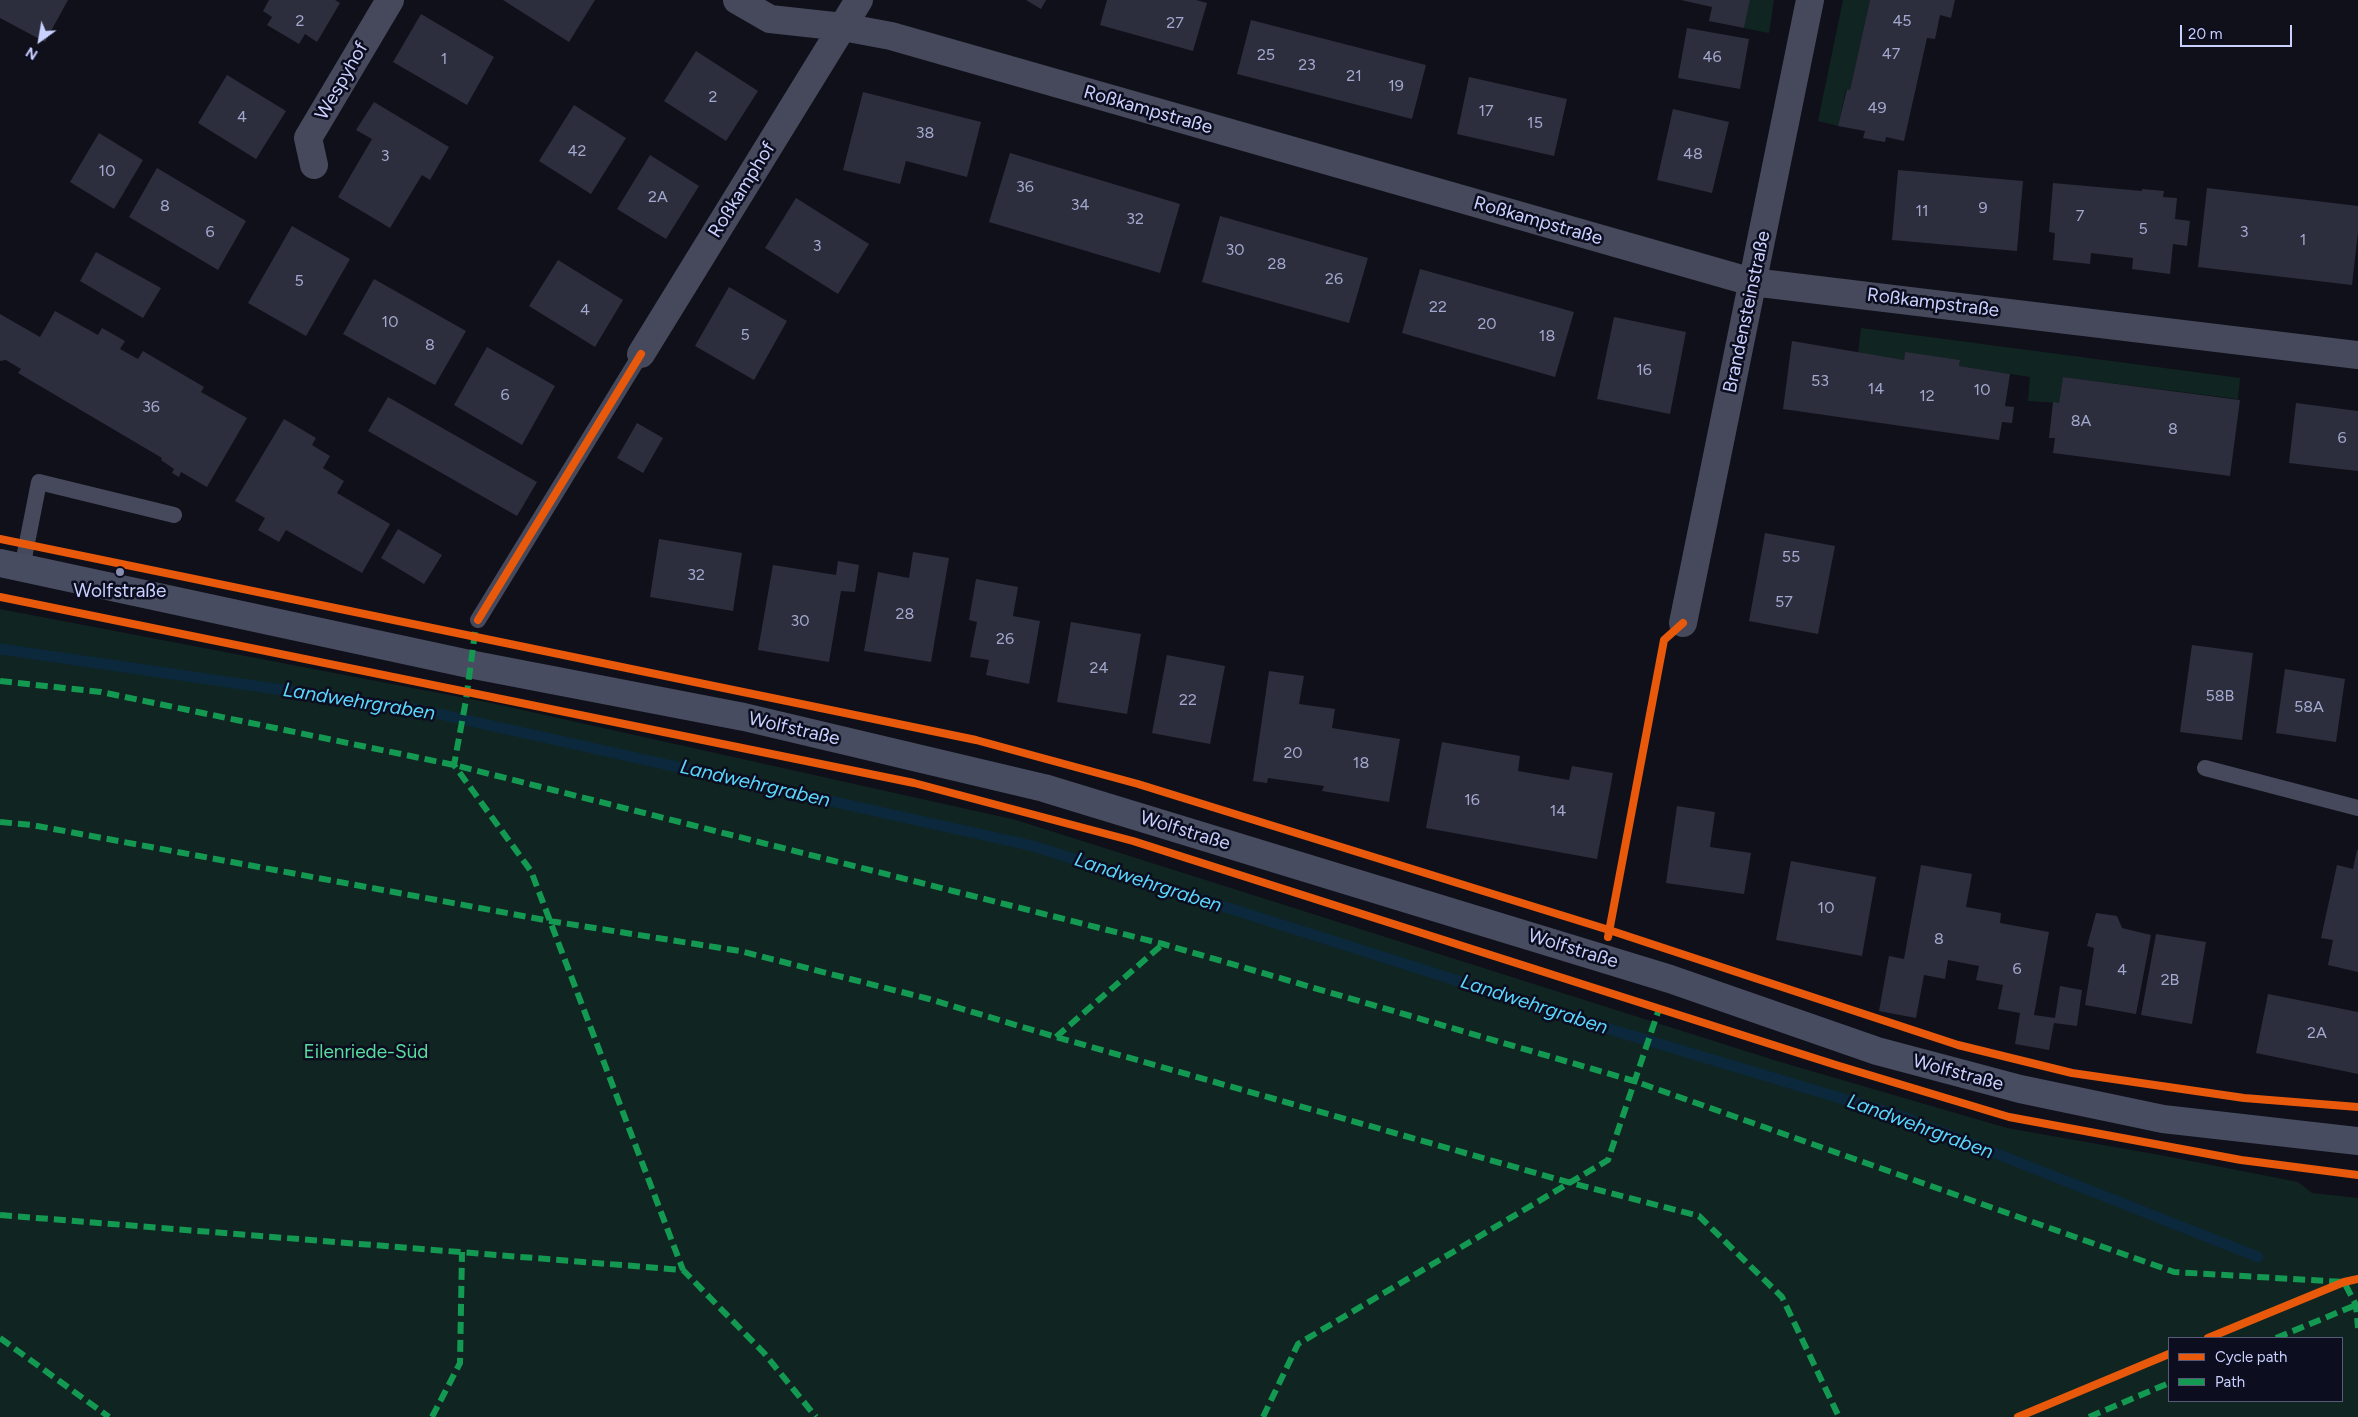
<!DOCTYPE html>
<meta charset="utf-8">
<style>
body{margin:0}
#map{position:relative;width:2358px;height:1417px;overflow:hidden;background:#10101a;font-family:Figtree,sans-serif}
canvas{display:block}
.legend{position:absolute;left:2168px;top:1337px;width:175px;height:65px;box-sizing:border-box;background:#0c0d1e;border:1px solid #585b78;margin:0;padding:6px 9px;list-style:none;font-size:15px;color:#cad0fe}
.legend li{display:flex;align-items:center;gap:10px;height:25px}
.legend b{width:25px;border:1px solid #585b78}
.north{position:absolute;left:15px;top:15px;width:50px;height:50px;-webkit-text-stroke:4px #0c0d1e;paint-order:stroke;rotate:212deg;font-size:14px;font-weight:700;line-height:20px;text-align:center;color:#cad0fe}
.north::after{content:'';display:block;margin:auto;width:18px;height:22px;background:#cad0fe;clip-path:polygon(50% 0,100% 100%,50% 72%,0 100%)}
.scale{position:absolute;left:2180px;top:25px;width:112px;height:22px;box-sizing:border-box;border:2px solid #cad0fe;border-top:0;padding-left:6px;font-size:15px;line-height:18px;white-space:nowrap;color:#cad0fe;-webkit-text-stroke:4px #0c0d1e;paint-order:stroke}
</style>
<div id="map">
<canvas width="2358" height="1417"></canvas>
<ul class="legend">
<li><b style="height:6px;background:#e8590c"></b>Cycle path</li>
<li><b style="height:6px;background:#139951"></b>Path</li>
</ul>
<div class="north">N</div>
<div class="scale">20 m</div>
</div>
<script>
const ctx = document.querySelector('canvas').getContext('2d');
ctx.lineJoin = 'round';
function fillPath(path, color) { ctx.fillStyle = color; ctx.fill(path, 'evenodd'); }
function trace(path, color, width, dash) { ctx.strokeStyle = color; ctx.lineWidth = width; ctx.lineCap = dash ? 'butt' : 'round'; ctx.setLineDash(dash || []); ctx.stroke(path); }
function drawText(font, color, halo, rows, align = 'center') {
  ctx.font = font + ' Figtree,sans-serif'; ctx.lineWidth = 5; ctx.setLineDash([]); ctx.textBaseline = 'middle'; ctx.strokeStyle = halo; ctx.fillStyle = color; for (const [text, x, y, turn = 0] of rows) {
    ctx.save(); ctx.translate(x, y); ctx.rotate((+turn || 0) * Math.PI / 180); ctx.textAlign = isNaN(turn) ? turn : align; if (halo) ctx.strokeText(text, 0, 0); ctx.fillText(text, 0, 0); ctx.restore();
  }
}
const green = new Path2D(`
 M1750,0H1774L1769,33L1744,28Z
 M1843,0H1870L1850,90L1846,89L1838,126L1818,121Z
 M1861,328L2240,378L2238,399L2063,377L2059,403L2028,401L2030,377L1959,366L1960,360L1905,353L1904,360L1858,353Z
 M0,609L491,703L1016,820L1777,1061L2007,1128L2160,1155L2298,1182L2312,1193L2358,1198V1417H0ZM2169,1338H2342V1401H2169Z`);
const stream = new Path2D(`
 M0,649L421,710L1033,846L1616,1031L1904,1117L2258,1257`);
const building = new Path2D(`
 M0,0H68L45,42L0,18Z
 M269,0H335L340,3L317,42L305,34L299,44L267,25L272,17L263,11Z
 M503,0H595L569,42Z
 M1026,0H1046L1041,9Z
 M1107,0H1196L1207,3L1193,51L1100,25Z
 M1681,0H1750L1744,28L1709,21L1712,7Z
 M1870,0H1955L1951,18L1940,15L1935,39L1927,38L1904,141L1886,137L1885,142L1863,138L1865,131L1838,126L1847,89L1850,90Z
 M421,14L494,57L467,105L393,62Z
 M1251,20L1426,65L1412,119L1237,74Z
 M1687,28L1749,39L1740,89L1678,78Z
 M696,51L758,91L726,141L664,101Z
 M227,75L286,111L256,159L198,123Z
 M1469,77L1567,99L1554,156L1457,134Z
 M863,92L981,122L967,177L906,161L900,184L843,170Z
 M374,102L449,147L430,180L422,175L390,228L338,197L372,139L356,130Z
 M574,105L626,138L591,194L539,161Z
 M1673,109L1729,122L1712,193L1657,180Z
 M99,133L143,160L114,209L70,182Z
 M1010,153L1180,204L1160,273L989,222Z
 M650,155L699,186L666,239L617,209Z
 M157,168L246,221L218,270L129,217Z
 M1898,170L2023,181L2017,251L1892,240Z
 M2053,183L2142,191V189L2164,191L2163,197L2177,198L2175,219L2190,221L2187,246L2173,244L2170,274L2132,269L2133,258L2091,253L2090,264L2053,260L2055,233L2049,232Z
 M2207,188L2358,206V232L2352,285L2198,267Z
 M796,198L869,244L838,294L765,248Z
 M1220,216L1368,258L1349,323L1202,282Z
 M292,226L350,259L306,336L248,303Z
 M96,252L161,288L143,318L80,281Z
 M558,260L623,300L595,347L529,306Z
 M1420,269L1574,312L1555,377L1402,333Z
 M374,279L466,331L435,385L343,334Z
 M729,287L787,321L754,380L695,346Z
 M55,311L98,335L102,328L125,341L120,349L138,359L143,351L204,387L201,392L247,418L207,487L181,472L179,477L172,473L174,469L161,460L162,458L18,373L21,369L6,360L0,361V314L40,337Z
 M1614,317L1686,332L1670,414L1597,399Z
 M1792,341L1904,360L1905,352L1960,360L1959,366L2010,374L2005,406L2014,407L2012,423L2002,422L1999,440L1783,409Z
 M487,347L555,386L522,445L454,405Z
 M2063,377L2240,400L2230,476L2053,453L2055,438H2049L2053,402L2059,403Z
 M388,397L537,482L517,516L368,431Z
 M2296,403L2358,411V471L2289,463Z
 M284,419L316,438L312,445L330,456L323,468L344,481L337,493L390,524L362,573L286,530L279,542L258,530L265,518L235,501Z
 M637,423L663,438L643,473L617,458Z
 M398,529L442,555L424,584L381,558Z
 M1765,533L1835,546L1818,634L1749,621Z
 M659,539L742,553L733,611L650,597Z
 M913,552L949,558L931,662L864,651L878,572L909,578Z
 M838,561L859,565L855,592L841,591L829,662L758,650L773,565L836,575Z
 M976,579L1018,587L1013,616L1040,621L1029,684L986,675L989,660L970,657L977,622L969,620Z
 M1071,622L1141,634L1127,714L1057,702Z
 M2192,645L2253,653L2242,740L2180,732Z
 M1167,655L1225,666L1210,744L1152,733Z
 M2285,669L2345,679L2336,742L2276,733Z
 M1269,671L1304,676L1299,704L1335,709L1332,728L1400,739L1389,802L1322,791L1324,786L1268,778L1267,783L1253,781Z
 M1442,742L1520,756L1518,771L1569,780L1572,766L1613,773L1597,859L1426,828Z
 M1677,806L1715,812L1710,847L1751,853L1744,894L1666,883Z
 M2357,850H2358V972L2328,965L2333,940L2321,938L2337,865L2353,869Z
 M1791,861L1876,877L1862,956L1776,940Z
 M1921,865L1972,874L1966,907L2001,913L2000,923L2049,932L2034,1015L2055,1018L2060,986L2082,990L2077,1026L2054,1023L2049,1050L2015,1044L2020,1013L1998,1009L2003,985L1976,980L1979,966L1948,960L1945,979L1924,975L1916,1018L1879,1011L1889,956L1904,959Z
 M2096,913L2117,916L2122,928L2151,935L2136,1014L2085,1005L2094,948L2087,946Z
 M2156,934L2206,942L2192,1024L2141,1015Z
 M2268,994L2358,1012V1074L2256,1053Z`);
const lane = new Path2D(`
 M22,568L39,482L174,515
 M478,620L641,354
 M2205,768L2358,808`);
const street = new Path2D(`
 M737,0L770,19L843,27L891,36L1752,282L2358,355
 M314,165L308,138L390,0
 M641,354L859,0
 M1683,623L1810,0`);
const secondary = new Path2D(`
 M0,563L469,664L744,717L1044,788L1670,979L1877,1051L2020,1089L2163,1119L2358,1141`);
const quiet = new Path2D(`
 M475,632L466,700L454,765L531,871L683,1270
 M0,681L101,692L454,765L1163,944L1634,1081L2174,1272L2344,1282L2356,1305L2358,1328
 M0,822L32,825L550,921L740,951L929,999L1056,1037L1571,1183L1699,1216L1782,1297L1839,1417
 M1056,1037L1163,944
 M0,1215L683,1270L764,1353L816,1417
 M0,1338L109,1417
 M2276,1338L2356,1305
 M432,1417L460,1363L462,1252
 M1263,1417L1298,1344L1608,1160L1659,1009
 M2089,1417L2169,1383`);
const cycleway = new Path2D(`
 M0,539L976,740L1138,784L1609,930L1958,1045L2072,1073L2244,1098L2358,1107
 M0,597L914,783L1133,841L1836,1065L2009,1117L2241,1160L2358,1175
 M478,620L641,354
 M1608,937L1664,640L1683,623
 M2208,1338L2344,1282L2358,1279
 M2018,1417L2169,1354`);
const markers = [
 [120,572,5,"#898dae"]
];
const numberNames = [
 ["2",300,21],
 ["45",1902,21],
 ["27",1175,23],
 ["47",1891,54],
 ["25",1266,55],
 ["46",1712,57],
 ["1",444,59],
 ["23",1307,65],
 ["21",1354,76],
 ["19",1396,86],
 ["2",713,97],
 ["49",1877,108],
 ["17",1486,111],
 ["4",242,117],
 ["15",1535,123],
 ["38",925,133],
 ["42",577,151],
 ["48",1693,154],
 ["3",385,156],
 ["10",107,171],
 ["36",1025,187],
 ["2A",658,197],
 ["34",1080,205],
 ["8",165,206],
 ["9",1983,208],
 ["11",1922,211],
 ["7",2080,216],
 ["32",1135,219],
 ["5",2143,229],
 ["6",210,232],
 ["3",2244,232],
 ["1",2303,240],
 ["3",817,246],
 ["30",1235,250],
 ["28",1277,264],
 ["26",1334,279],
 ["5",299,281],
 ["22",1438,307],
 ["4",585,310],
 ["10",390,322],
 ["20",1487,324],
 ["5",745,335],
 ["18",1547,336],
 ["8",430,345],
 ["16",1644,370],
 ["53",1820,381],
 ["14",1876,389],
 ["10",1982,390],
 ["6",505,395],
 ["12",1927,396],
 ["36",151,407],
 ["8A",2081,421],
 ["8",2173,429],
 ["6",2342,438],
 ["55",1791,557],
 ["32",696,575],
 ["57",1784,602],
 ["28",905,614],
 ["30",800,621],
 ["26",1005,639],
 ["24",1099,668],
 ["58B",2220,696],
 ["22",1188,700],
 ["58A",2309,707],
 ["20",1293,753],
 ["18",1361,763],
 ["16",1472,800],
 ["14",1558,811],
 ["10",1826,908],
 ["8",1939,939],
 ["6",2017,969],
 ["4",2122,970],
 ["2B",2170,980],
 ["2A",2317,1033]
];
const streetNames = [
 ["Wespyhof",342,81,-60],
 ["Roßkampstraße",1148,110,16],
 ["Roßkamphof",742,190,-58],
 ["Roßkampstraße",1538,221,16],
 ["Roßkampstraße",1933,303,7],
 ["Brandensteinstraße",1747,312,-78],
 ["Wolfstraße",794,729,13],
 ["Wolfstraße",1185,831,17],
 ["Wolfstraße",1573,949,17],
 ["Wolfstraße",1958,1073,15]
];
const poiNames = [
 ["Wolfstraße",120,591]
];
const parkNames = [
 ["Eilenriede-Süd",366,1052]
];
const waterNames = [
 ["Landwehrgraben",359,702,9],
 ["Landwehrgraben",755,784,13],
 ["Landwehrgraben",1148,883,18],
 ["Landwehrgraben",1534,1005,18],
 ["Landwehrgraben",1920,1127,20]
];
fillPath(green, '#102521');
trace(stream, '#0b283c', 11);
fillPath(building, '#2d2e3d');
trace(lane, '#45495b', 16);
trace(street, '#45495b', 28);
trace(secondary, '#474c61', 28);
trace(quiet, '#139951', 6, [12, 6]);
trace(cycleway, '#e8590c', 8);
for (const [x, y, r, color] of markers) { const dot = new Path2D(); dot.arc(x, y, r, 0, 2 * Math.PI); ctx.fillStyle = color; ctx.fill(dot); trace(dot, '#0c0d1e', 2); }
drawText('16px', '#a3a8ce', null, numberNames);
drawText('19px', '#cad0fe', '#0c0d1e', streetNames);
drawText('19px', '#cad0fe', '#0c0d1e', poiNames);
drawText('19px', '#58dd9e', '#0c0d1e', parkNames);
drawText('italic 20px', '#5ad6fd', '#0c0d1e', waterNames);
</script>
